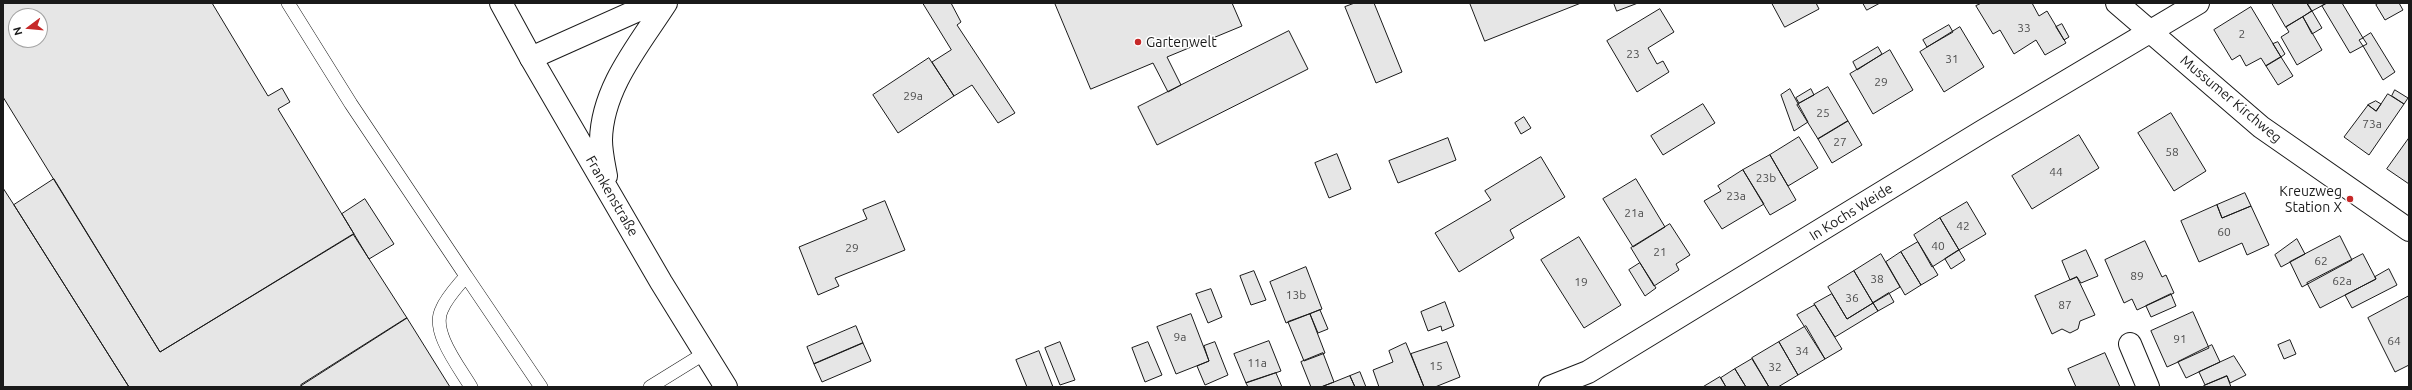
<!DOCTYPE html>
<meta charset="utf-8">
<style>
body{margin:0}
#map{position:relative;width:2412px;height:390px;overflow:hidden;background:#fff;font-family:Ubuntu,sans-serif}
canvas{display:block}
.frame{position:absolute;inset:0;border:4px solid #1a1a1a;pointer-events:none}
.north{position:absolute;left:8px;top:8px;width:40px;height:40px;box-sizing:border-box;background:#fff;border:1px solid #a3a3a3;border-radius:50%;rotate:254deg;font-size:11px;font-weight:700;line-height:16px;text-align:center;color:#1a1a1a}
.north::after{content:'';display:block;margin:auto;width:14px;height:18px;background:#c62828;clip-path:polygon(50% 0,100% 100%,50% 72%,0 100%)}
</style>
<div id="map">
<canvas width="2412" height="390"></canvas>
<div class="frame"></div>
<div class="north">N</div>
</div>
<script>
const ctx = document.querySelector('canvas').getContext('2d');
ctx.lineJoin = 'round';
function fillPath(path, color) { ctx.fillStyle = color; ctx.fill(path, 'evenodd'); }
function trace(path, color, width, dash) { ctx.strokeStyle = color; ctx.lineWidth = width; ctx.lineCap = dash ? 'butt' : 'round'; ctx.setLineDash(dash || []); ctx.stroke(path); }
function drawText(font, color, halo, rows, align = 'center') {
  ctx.font = font + ' Ubuntu,sans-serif'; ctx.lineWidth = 3; ctx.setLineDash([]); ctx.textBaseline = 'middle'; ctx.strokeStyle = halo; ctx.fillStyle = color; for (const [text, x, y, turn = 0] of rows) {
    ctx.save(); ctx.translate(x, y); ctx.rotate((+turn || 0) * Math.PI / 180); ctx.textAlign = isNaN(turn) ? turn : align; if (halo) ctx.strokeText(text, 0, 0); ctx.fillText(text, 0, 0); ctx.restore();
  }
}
const building = new Path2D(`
 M3,3H212L268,96L282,88L290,102L278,109L354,234L160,352L3,97ZM16,16H40V40H16Z
 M923,3H951L961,22L957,25L1015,113L998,123L972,85L954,96L932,62L951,50Z
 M1055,3H1232L1242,26L1167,57L1181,85L1168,92L1153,63L1091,89Z
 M1355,3H1374L1402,72L1376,83L1345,7Z
 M1470,3H1581L1485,41Z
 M1614,3H1638L1617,11Z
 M1772,3H1816L1819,9L1785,27Z
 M1863,3H1880L1867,10Z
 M1982,3H2032L2039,16L2047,11L2066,43L2045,55L2036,40L2014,54L2000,30L1993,34L1976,6Z
 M2272,3H2307L2312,11L2286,27Z
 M2307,3H2327L2312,11Z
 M2327,3H2342L2363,38L2359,40L2363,46L2350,53L2322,6Z
 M2379,3H2399L2403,10L2385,20L2376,5Z
 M2251,7L2281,57L2266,66L2261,58L2246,66L2240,55L2232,60L2214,30Z
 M1660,9L1674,32L1648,48L1657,64L1663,61L1669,72L1637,92L1607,41Z
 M2312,11L2322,28L2312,34L2303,17Z
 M2303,17L2322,50L2297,65L2281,37L2289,32L2286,27Z
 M2062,24L2069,37L2064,40L2056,27Z
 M1949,25L1953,32L1927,47L1923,40Z
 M1960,27L1984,67L1944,92L1920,52Z
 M1289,31L1308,69L1157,145L1138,107Z
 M2371,33L2395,72L2383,80L2363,46L2367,44L2363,38Z
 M2278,42L2285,54L2281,57L2273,44Z
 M1878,47L1882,54L1857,70L1853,62Z
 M1890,50L1913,90L1873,114L1850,74Z
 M2281,57L2293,76L2278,85L2266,66Z
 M929,58L954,96L898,133L873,95Z
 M1828,87L1848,121L1818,139L1797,105Z
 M1790,89L1808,122L1794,131L1781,95Z
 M1811,89L1814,95L1799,103L1796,98Z
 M2395,90L2408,98L2404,104L2392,96Z
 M2388,94L2404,104L2369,155L2344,137L2368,105L2376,111Z
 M2376,101L2381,104L2376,111L2368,105Z
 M1703,104L1715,123L1663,155L1651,136Z
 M2171,113L2206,171L2174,191L2138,133Z
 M1524,117L1531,128L1521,134L1515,123Z
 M1848,121L1862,145L1832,163L1818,139Z
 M2079,135L2099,168L2032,209L2012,176Z
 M1799,137L1818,168L1788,186L1770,155Z
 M1448,138L1456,160L1398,183L1389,161Z
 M2409,138V184L2387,169Z
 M1337,154L1351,189L1329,198L1315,163Z
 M1770,155L1796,200L1770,215L1743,170Z
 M1541,157L1565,197L1510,230L1514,238L1459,272L1435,233L1491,200L1485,191Z
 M1743,170L1764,204L1722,229L1704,201L1721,191L1718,186Z
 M54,179L160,352L353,234L407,318L299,387H129L14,205Z
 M1636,179L1665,227L1633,247L1603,199Z
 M3,188L14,205L129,387H3Z
 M2245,193L2251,206L2222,218L2217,205Z
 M365,199L394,244L369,259L342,214Z
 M885,201L905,250L835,278L839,286L818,295L799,247L867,219L863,210Z
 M1967,202L1986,234L1959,250L1940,218Z
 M2217,205L2222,218L2251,206L2269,245L2247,255L2242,243L2199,262L2181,221Z
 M1940,218L1959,250L1932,267L1914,235Z
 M1670,224L1690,255L1676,264L1679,270L1654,286L1631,248Z
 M2340,236L2352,260L2302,287L2290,262Z
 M1579,237L1621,305L1584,328L1541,260Z
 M2297,239L2305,254L2281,267L2275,255Z
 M2145,241L2162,277L2166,275L2174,293L2137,310L2132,299L2124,303L2105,260Z
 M1918,242L1938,275L1921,285L1901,252Z
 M1959,250L1965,260L1951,269L1945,259Z
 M2086,250L2098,276L2081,283L2077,277L2070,280L2062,261Z
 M1901,252L1921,285L1905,295L1886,262Z
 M1881,254L1900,287L1873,303L1854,271Z
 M2363,254L2376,279L2320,308L2307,283Z
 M1640,263L1656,288L1645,296L1629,270Z
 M1306,267L1322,309L1286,323L1270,282Z
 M2389,269L2397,285L2352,308L2345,295L2376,279L2375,277Z
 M1254,271L1266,300L1251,305L1240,276Z
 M1854,271L1873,303L1847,319L1828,287Z
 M2077,277L2095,315L2080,321L2078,329L2070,333L2062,329L2052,334L2035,296Z
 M1211,289L1222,317L1208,323L1196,294Z
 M1889,293L1894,302L1878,311L1873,303Z
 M1832,294L1847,319L1873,303L1878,311L1835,337L1814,304Z
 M2171,294L2176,306L2151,317L2146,306Z
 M2409,296V365L2395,372L2368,318Z
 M1445,302L1454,326L1442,331L1441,326L1428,331L1421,312Z
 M1815,305L1842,349L1825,359L1797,315Z
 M1320,310L1328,329L1318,333L1310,314Z
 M2193,312L2209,348L2167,367L2151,331Z
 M1191,314L1209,361L1176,374L1157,327Z
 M1310,314L1325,353L1304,361L1288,322Z
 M407,318L450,387H302L301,385Z
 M856,326L863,343L814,364L807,347Z
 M1806,326L1825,359L1798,375L1779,342Z
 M2290,340L2296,354L2284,359L2278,345Z
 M1269,341L1281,371L1246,383L1234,354Z
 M1060,342L1075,380L1060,385L1045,348Z
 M1148,342L1162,375L1145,382L1132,348Z
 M1215,342L1228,375L1205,385L1197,366L1209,361L1204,346Z
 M1447,342L1460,377L1435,387H1424L1411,354Z
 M1779,342L1798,375L1778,387H1769L1752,358Z
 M863,343L871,361L822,382L814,364Z
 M1406,343L1424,387H1379L1373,370L1393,362L1389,351Z
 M2212,345L2220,362L2186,378L2178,362Z
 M1039,351L1053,387H1027L1016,360Z
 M1323,353L1334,382L1321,387H1311L1301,362Z
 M2105,353L2120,387H2076L2068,369Z
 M2234,356L2246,375L2230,383L2227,376L2205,385L2199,372Z
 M1752,359L1769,387H1746L1735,369Z
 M1735,369L1746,387H1726L1721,378Z
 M1360,372L1366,387H1355L1350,376Z
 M1276,373L1282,387H1248L1246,383Z
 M1350,376L1355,387H1321L1334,382Z
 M2227,376L2231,387H2202L2205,385Z
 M1720,377L1726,387H1703Z`);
const service = new Path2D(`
 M288,3L351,104L466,276
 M471,387C460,368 430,331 442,309C447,297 458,286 466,276L541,387
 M650,387L705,353`);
const minor = new Path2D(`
 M501,3L531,58
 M2117,3L2261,127L2409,230
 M2130,344L2148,387
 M1550,387L1588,372L1983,131L2198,3`);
const tertiary = new Path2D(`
 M654,3L531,58L661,282L726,387
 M606,176C604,165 601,152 601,140C602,88 639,45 666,3`);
const markers = [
 [1138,42,4,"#c62828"],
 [2350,199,4,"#c62828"]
];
const numberNames = [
 ["33",2024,28],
 ["2",2242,34],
 ["23",1633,54],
 ["31",1952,59],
 ["29",1881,82],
 ["29a",913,96],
 ["25",1823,113],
 ["73a",2372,124],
 ["27",1840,142],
 ["58",2172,152],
 ["44",2056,172],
 ["23b",1766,178],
 ["23a",1736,196],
 ["21a",1634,213],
 ["42",1963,226],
 ["60",2224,232],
 ["40",1938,246],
 ["29",852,248],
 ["21",1660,252],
 ["62",2321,261],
 ["89",2137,276],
 ["38",1877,279],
 ["62a",2342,281],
 ["19",1581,282],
 ["13b",1296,295],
 ["36",1852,298],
 ["87",2065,305],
 ["9a",1180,337],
 ["91",2180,339],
 ["64",2394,341],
 ["34",1802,351],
 ["11a",1257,363],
 ["15",1436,366],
 ["32",1775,367]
];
const poiNames = [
 ["Gartenwelt",1146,42],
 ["Kreuzweg",2342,191,"right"],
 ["Station X",2342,207,"right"]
];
const streetNames = [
 ["Mussumer Kirchweg",2231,99,40],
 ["Frankenstraße",612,196,60],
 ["In Kochs Weide",1851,212,-32]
];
fillPath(building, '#e6e6e6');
trace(building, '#1a1a1a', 1);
trace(service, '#1a1a1a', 14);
trace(minor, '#1a1a1a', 24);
trace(tertiary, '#1a1a1a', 24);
trace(service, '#fff', 13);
trace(minor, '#fff', 22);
trace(tertiary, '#fff', 22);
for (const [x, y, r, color] of markers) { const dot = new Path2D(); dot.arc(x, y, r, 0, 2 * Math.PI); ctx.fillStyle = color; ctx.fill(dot); trace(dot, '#fff', 1.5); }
drawText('12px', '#4d4d4d', null, numberNames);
drawText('14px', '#1a1a1a', '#fff', poiNames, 'left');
drawText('14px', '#1a1a1a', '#fff', streetNames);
</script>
